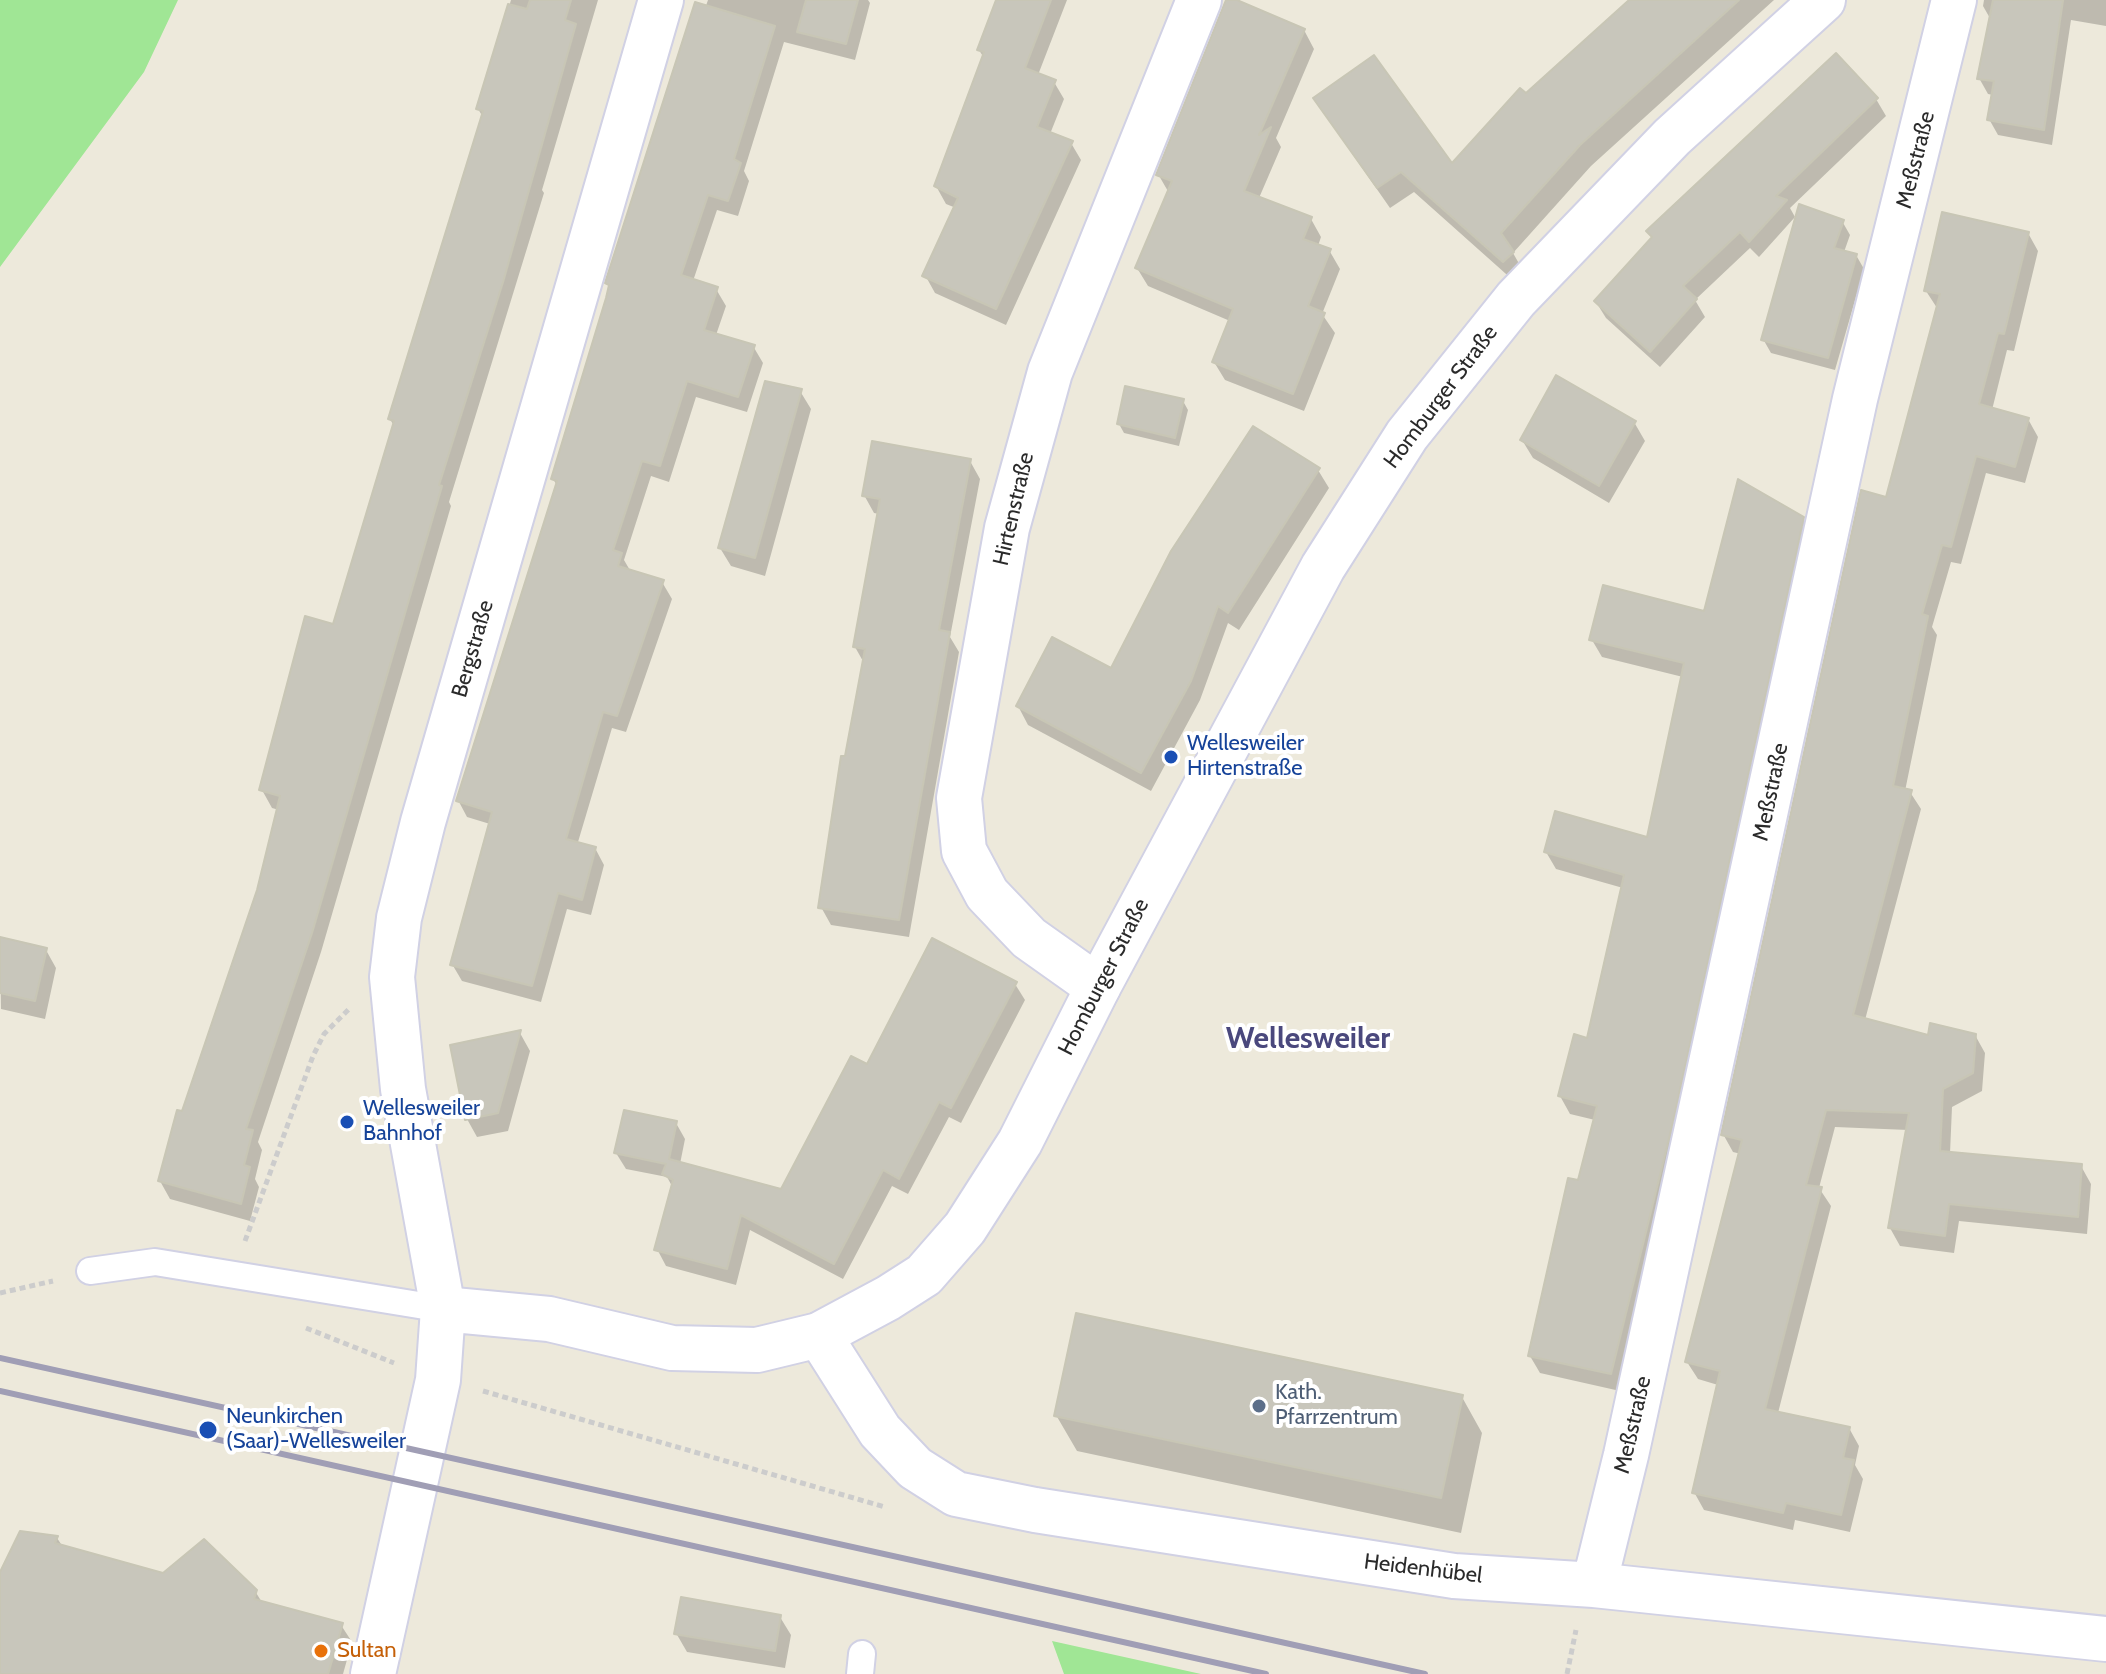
<!DOCTYPE html>
<meta charset="utf-8">
<style>
body{margin:0}
canvas{display:block;background:#ede9db}
</style>
<canvas width="2106" height="1674"></canvas>
<script>
const ctx = document.querySelector('canvas').getContext('2d');
ctx.lineJoin = 'round';
function fillPath(path, color) { ctx.fillStyle = color; ctx.fill(path, 'evenodd'); }
function trace(path, color, width, dash) { ctx.strokeStyle = color; ctx.lineWidth = width; ctx.lineCap = dash ? 'butt' : 'round'; ctx.setLineDash(dash || []); ctx.stroke(path); }
function drawText(font, color, halo, rows, align = 'center') {
  ctx.font = font + ' Cabin,sans-serif'; ctx.lineWidth = 8; ctx.setLineDash([]); ctx.textBaseline = 'middle'; ctx.strokeStyle = halo; ctx.fillStyle = color; for (const [text, x, y, turn = 0] of rows) {
    ctx.save(); ctx.translate(x, y); ctx.rotate((+turn || 0) * Math.PI / 180); ctx.textAlign = isNaN(turn) ? turn : align; if (halo) ctx.strokeText(text, 0, 0); ctx.fillText(text, 0, 0); ctx.restore();
  }
}
const green = new Path2D(`
 M0,0H178L144,72L0,267Z
 M1052,1641L1201,1674H1064Z`);
const shadow = new Path2D(`
 M511,0H598L542,190L544,193L449,502L451,506L321,952L258,1142L262,1150L255,1179L259,1187L250,1221L170,1199L160,1181L259,891L279,810L272,808L262,790L334,626L394,426L390,419L483,117L478,109Z
 M708,0H868L870,3L855,60L784,42L744,171L749,181L738,216L717,210L693,281L716,289L726,306L716,335L753,346L763,363L747,412L696,397L669,482L651,476L624,560L631,572L662,582L672,599L626,732L612,728L578,842L595,848L604,865L591,915L567,909L541,1002L462,981L452,964L490,824L467,817L458,800L558,487L553,479L610,288L607,283Z
 M999,0H1067L1038,75L1054,82L1064,99L1050,134L1071,143L1081,160L1006,325L935,293L925,275L956,208L946,204L936,186L984,58L979,50Z
 M1228,0L1304,30L1314,49L1276,138L1281,147L1259,198L1311,219L1321,237L1318,246L1329,250L1340,269L1322,314L1335,333L1304,411L1225,380L1214,362L1230,321L1148,286L1137,268L1169,193L1158,174Z
 M1632,0H1774L1591,166L1513,253L1525,274L1515,282L1414,192L1390,208L1328,119L1451,167Z
 M1984,0H2106V26L2071,20L2052,145L1998,135L1989,119L1993,95L1988,94L1979,78L1991,20L1983,6Z
 M1876,99L1886,116L1790,208L1795,217L1759,257L1750,248L1695,300L1705,317L1660,367L1606,318L1596,302L1653,239L1649,232Z
 M1842,221L1850,235L1844,252L1856,255L1864,269L1835,370L1771,353L1763,339Z
 M2028,233L2038,251L2014,351L2007,350L1992,410L2028,419L2038,437L2025,483L1986,473L1961,564L1951,562L1932,627L1937,635L1905,791L1910,792L1921,809L1865,1020L1930,1038L1975,1035L1985,1053L1982,1091L1952,1107L1950,1154L2081,1166L2091,1184L2087,1234L1959,1221L1954,1253L1900,1246L1890,1228L1908,1130L1835,1127L1819,1188L1831,1206L1778,1413L1849,1428L1859,1446L1855,1465L1863,1479L1850,1532L1795,1520L1793,1530L1704,1510L1694,1492L1718,1385L1698,1379L1687,1362L1741,1154L1733,1152L1723,1134L1937,308L1926,291Z
 M800,391L811,409L765,576L731,566L720,548Z
 M1183,401L1188,410L1179,446L1124,433L1119,424Z
 M1634,422L1645,441L1609,503L1533,458L1522,440Z
 M970,461L980,479L950,637L959,652L909,937L831,925L821,907L864,663L855,647L879,514L874,513L864,495Z
 M1318,470L1329,488L1239,630L1228,623L1200,700L1151,791L1028,725L1018,706L1112,671Z
 M1802,518L1813,536L1620,1391L1540,1373L1530,1356L1595,1120L1570,1114L1560,1096L1588,1040L1623,888L1556,869L1546,852L1649,839L1683,677L1602,657L1592,640L1705,613Z
 M0,945L46,950L56,968L45,1019L1,1009Z
 M1015,984L1025,1000L961,1123L949,1117L908,1194L892,1186L843,1279L750,1230L736,1285L666,1266L657,1249L673,1188L667,1177L626,1169L616,1153L676,1123L685,1139L680,1164L782,1191L868,1067Z
 M520,1033L530,1051L508,1131L477,1137L467,1119Z
 M1462,1397L1482,1433L1461,1533L1077,1451L1056,1415Z
 M57,1538L63,1547L164,1576L255,1591L263,1604L341,1625L352,1642L343,1674H0V1575Z
 M780,1617L791,1635L785,1668L687,1652L676,1633Z`);
const building = new Path2D(`
 M530,0H571L565,20L576,24L503,282L439,485L442,486L312,933L246,1129L253,1130L244,1165L250,1167L241,1204L158,1181L177,1110L182,1111L257,890L280,796L259,790L305,616L333,624L394,421L388,419L483,111L476,109L508,4L527,9Z
 M806,0H858L846,44L797,32Z
 M996,0H1051L1025,68L1056,80L1037,127L1073,141L996,309L922,276L958,198L934,186L984,52L977,50Z
 M1226,0H1237L1305,29L1259,135L1271,127L1244,191L1312,217L1303,239L1331,249L1308,306L1325,313L1293,394L1212,362L1233,309L1135,268L1172,181L1156,175Z
 M1629,0H1739L1580,145L1501,233L1514,252L1503,262L1401,172L1377,188L1313,98L1374,55L1452,163L1520,88L1526,93Z
 M1993,0H2063L2044,130L1987,120L1994,81L1977,79Z
 M695,2L775,26L734,159L741,163L728,201L708,195L681,275L718,287L704,330L755,345L738,397L687,381L660,466L642,461L613,550L622,553L618,566L664,580L617,716L603,712L566,839L596,847L582,900L558,893L532,986L450,965L492,812L456,801L557,481L551,479L606,298L609,285L605,283Z
 M1836,53L1878,98L1776,196L1787,200L1749,242L1740,232L1683,286L1697,299L1650,352L1594,301L1652,237L1646,231Z
 M1799,204L1844,220L1834,248L1857,254L1828,358L1761,340Z
 M1942,212L2029,232L2004,334L1998,333L1979,404L2029,418L2015,467L1976,456L1951,547L1942,545L1922,614L1928,616L1893,786L1912,790L1853,1015L1928,1035L1930,1023L1976,1034L1973,1073L1943,1089L1940,1151L2082,1164L2078,1217L1949,1204L1945,1236L1888,1228L1909,1113L1826,1110L1806,1185L1822,1187L1765,1409L1850,1427L1843,1458L1854,1460L1841,1515L1786,1503L1783,1513L1692,1493L1720,1371L1685,1362L1742,1140L1721,1135L1861,490L1886,497L1940,294L1924,291Z
 M1556,375L1636,421L1599,486L1520,440Z
 M765,381L802,389L755,558L718,548Z
 M1125,386L1184,399L1175,438L1117,424Z
 M1253,426L1320,468L1228,613L1218,606L1191,681L1141,773L1016,706L1052,637L1111,668L1171,551Z
 M872,441L971,459L939,630L950,632L899,920L818,908L841,756H845L865,649L853,647L880,499L862,496Z
 M1738,479L1804,517L1673,1122L1611,1374L1528,1356L1568,1178L1578,1180L1597,1106L1558,1096L1574,1034L1587,1038L1624,875L1544,852L1555,811L1647,837L1684,663L1589,640L1603,585L1704,611Z
 M0,937L47,948L35,1001L0,993Z
 M932,938L1017,982L951,1108L939,1102L899,1179L883,1170L834,1264L741,1215L727,1269L654,1250L673,1180L662,1174L666,1164L614,1153L624,1110L677,1121L669,1159L781,1189L851,1056L867,1064Z
 M521,1030L498,1113L465,1120L450,1045Z
 M1076,1313L1463,1395L1441,1498L1054,1416Z
 M20,1531L58,1536L55,1543L163,1573L204,1539L257,1590L254,1599L343,1623L328,1674H0V1572Z
 M681,1597L781,1615L775,1651L674,1634Z`);
const path = new Path2D(`
 M245,1241L313,1056L324,1034L350,1008
 M0,1293L53,1281
 M306,1328L394,1363
 M483,1391L885,1507
 M1567,1674L1576,1630`);
const lane = new Path2D(`
 M90,1271L155,1262L443,1309
 M860,1674L862,1654`);
const street = new Path2D(`
 M1098,987L1029,938L987,894L964,851L959,798L1007,528L1050,372L1199,0
 M443,1309L403,1089L392,977L399,918L423,822L661,0
 M819,1335L880,1431L915,1468L956,1494L1035,1510L1454,1576L1594,1585L2106,1639
 M1594,1585L1626,1455L1855,399L1954,0`);
const secondary = new Path2D(`
 M373,1674L438,1380L443,1309L549,1319L672,1348L757,1350L819,1335L888,1298L924,1275L965,1228L1020,1142L1098,987L1323,567L1407,435L1516,299L1672,137L1823,0`);
const rail = new Path2D(`
 M0,1358L1425,1674
 M0,1391L1266,1674`);
const markers = [
 [1171,757,8,"#1a4fb4"],
 [347,1122,8,"#1a4fb4"],
 [1259,1406,8,"#5c6f8a"],
 [208,1430,10,"#1a4fb4"],
 [321,1651,8,"#e8710a"]
];
const streetNames = [
 ["Meßstraße",1916,160,-76],
 ["Homburger Straße",1441,397,-53],
 ["Hirtenstraße",1014,509,-77],
 ["Bergstraße",473,649,-74],
 ["Meßstraße",1771,792,-78],
 ["Homburger Straße",1104,977,-63],
 ["Meßstraße",1633,1425,-77],
 ["Heidenhübel",1423,1569,7]
];
const transitNames = [
 ["Wellesweiler",1187,744],
 ["Hirtenstraße",1187,769],
 ["Wellesweiler",363,1109],
 ["Bahnhof",363,1134],
 ["Neunkirchen",226,1417],
 ["(Saar)-Wellesweiler",226,1442]
];
const serviceNames = [
 ["Kath.",1275,1393],
 ["Pfarrzentrum",1275,1418]
];
const foodNames = [
 ["Sultan",337,1651]
];
const districtNames = [
 ["Wellesweiler",1308,1039]
];
fillPath(green, '#a0e695');
fillPath(shadow, '#0003');
fillPath(building, '#c8c6bb');
trace(building, '#c8c6b5', 2);
trace(lane, '#d1d1e4', 30);
trace(street, '#d1d1e4', 48);
trace(secondary, '#d1d1e4', 48);
trace(path, '#ccc', 5, [6, 4]);
trace(lane, '#fff', 26);
trace(street, '#fff', 44);
trace(secondary, '#fff', 44);
trace(rail, '#a09eb5', 6);
for (const [x, y, r, color] of markers) { const dot = new Path2D(); dot.arc(x, y, r, 0, 2 * Math.PI); ctx.fillStyle = color; ctx.fill(dot); trace(dot, '#fff', 3); }
drawText('22px', '#2a2a2a', '#fff', streetNames);
drawText('22px', '#164399', '#fff', transitNames, 'left');
drawText('22px', '#4e5e75', '#fff', serviceNames, 'left');
drawText('22px', '#c56008', '#fff', foodNames, 'left');
drawText('bold 30px', '#4a487d', '#fff', districtNames);
</script>
